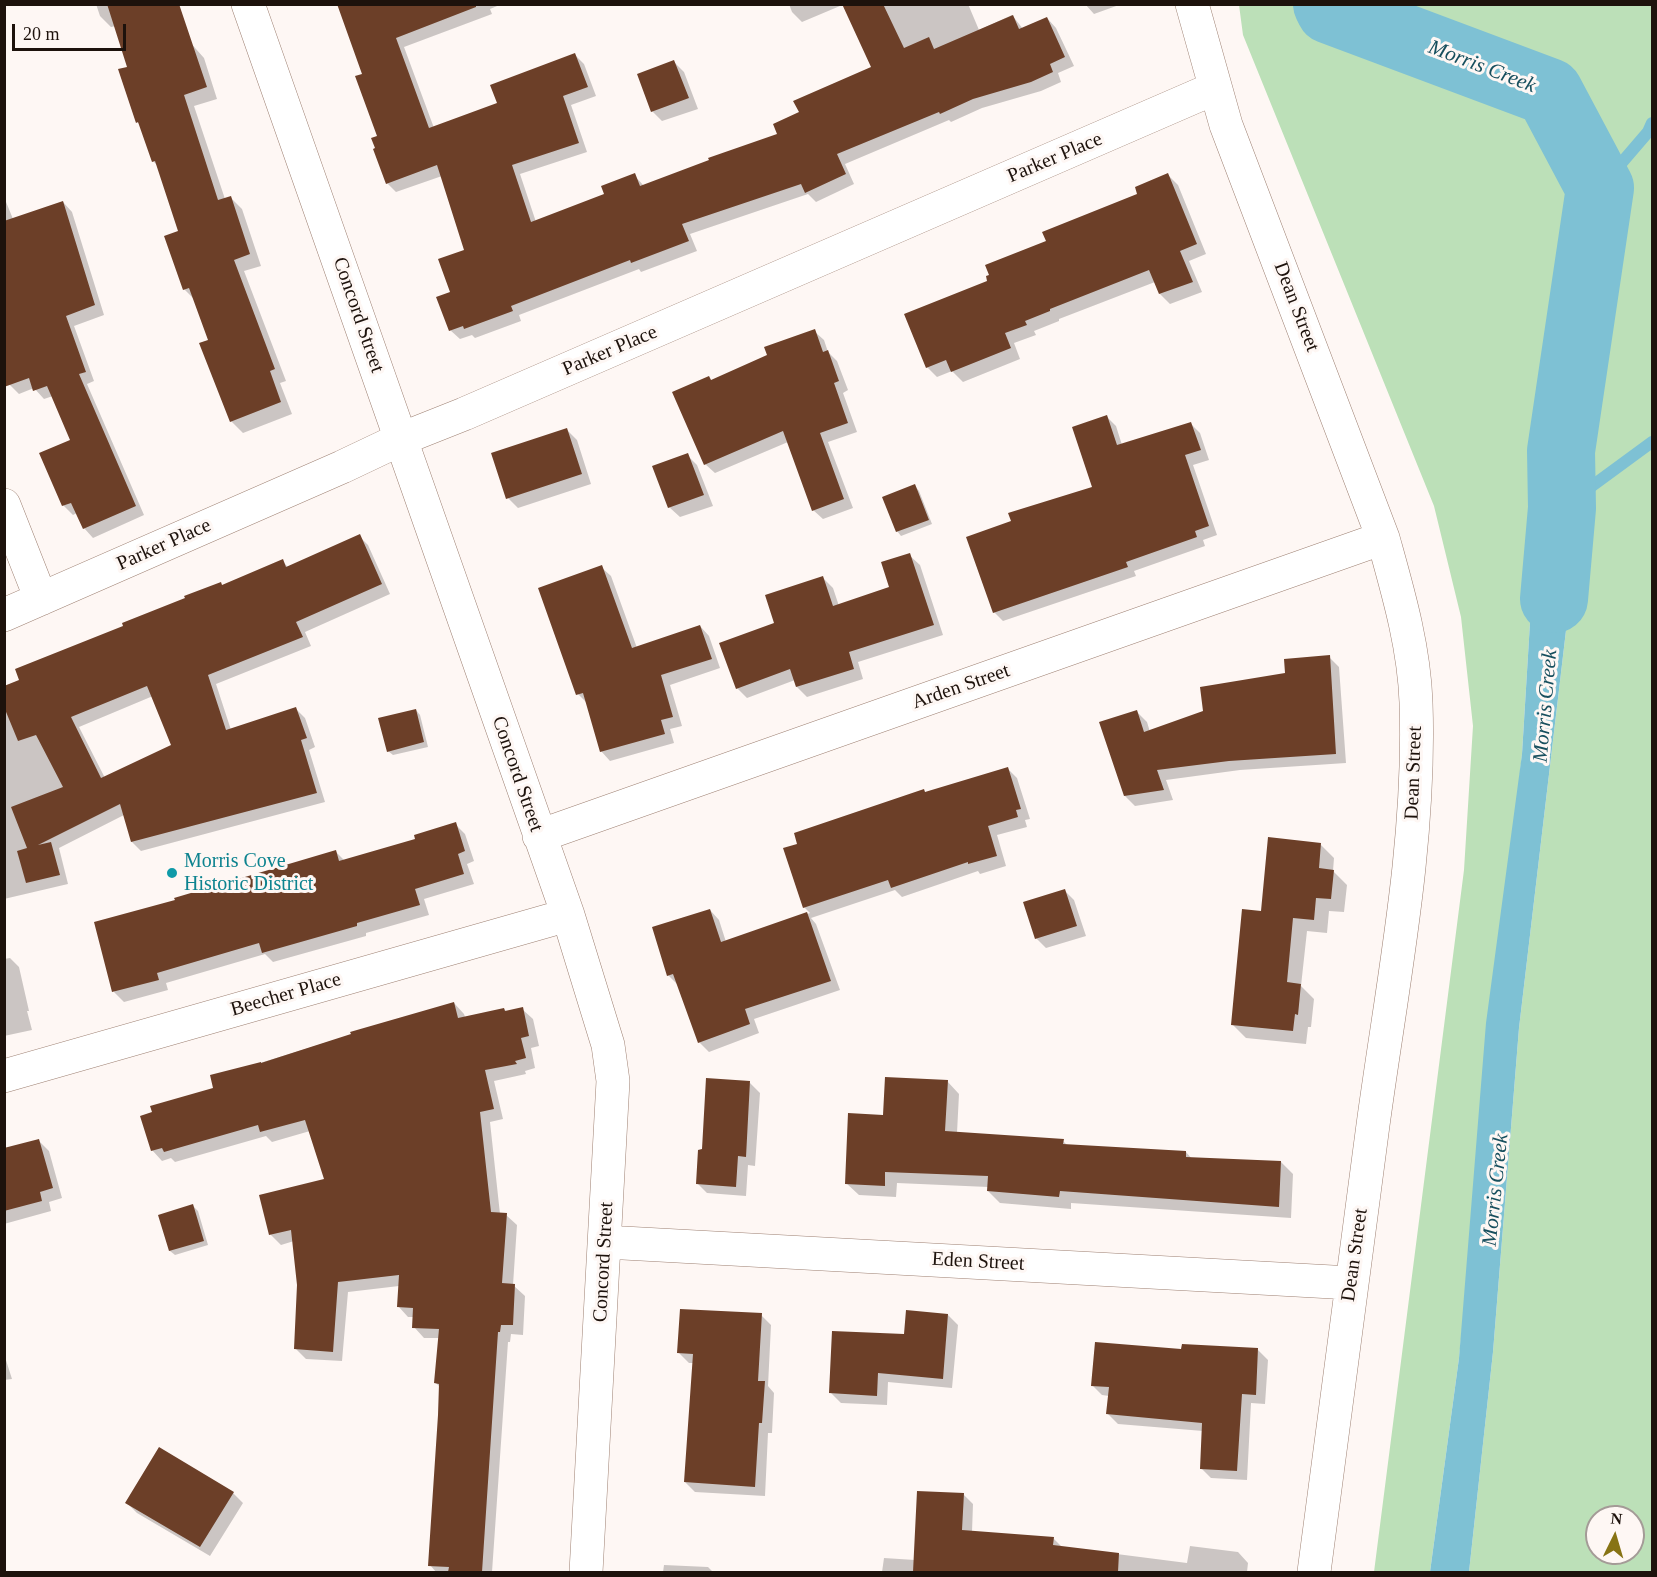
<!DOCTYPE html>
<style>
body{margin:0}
#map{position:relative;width:1657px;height:1577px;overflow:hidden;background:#fef7f4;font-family:Georgia,serif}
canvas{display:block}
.frame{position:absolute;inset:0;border:6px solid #1d120c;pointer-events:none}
.north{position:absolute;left:1585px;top:1505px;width:60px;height:60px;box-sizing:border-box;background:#fef7f4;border:2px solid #a49b97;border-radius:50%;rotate:5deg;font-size:16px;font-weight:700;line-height:24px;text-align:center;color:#1d120c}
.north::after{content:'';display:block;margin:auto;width:21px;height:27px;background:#877314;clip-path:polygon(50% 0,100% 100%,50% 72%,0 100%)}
.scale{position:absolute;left:12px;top:24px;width:114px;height:27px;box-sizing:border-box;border:3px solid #1d120c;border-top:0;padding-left:8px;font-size:18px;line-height:21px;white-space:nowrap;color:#1d120c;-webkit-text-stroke:4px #fef7f4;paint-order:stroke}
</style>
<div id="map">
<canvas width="1657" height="1577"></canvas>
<div class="frame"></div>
<div class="north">N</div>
<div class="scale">20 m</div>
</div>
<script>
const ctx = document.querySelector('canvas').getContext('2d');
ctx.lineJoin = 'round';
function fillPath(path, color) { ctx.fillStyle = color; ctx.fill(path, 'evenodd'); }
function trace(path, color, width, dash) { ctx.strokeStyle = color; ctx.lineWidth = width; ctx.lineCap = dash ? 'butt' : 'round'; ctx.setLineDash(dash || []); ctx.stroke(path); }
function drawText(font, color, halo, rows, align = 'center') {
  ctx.font = font + ' Georgia,serif'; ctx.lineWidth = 6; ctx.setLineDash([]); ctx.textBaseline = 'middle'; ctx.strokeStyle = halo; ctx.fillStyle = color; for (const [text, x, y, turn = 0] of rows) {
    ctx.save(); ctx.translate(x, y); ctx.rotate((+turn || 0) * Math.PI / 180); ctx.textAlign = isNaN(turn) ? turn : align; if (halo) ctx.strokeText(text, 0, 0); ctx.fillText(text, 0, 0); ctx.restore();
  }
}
const green = new Path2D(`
 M1239,5H1652V1572H1469L1493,1352L1519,1028L1578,529L1536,524L1522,754L1459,1358L1430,1572H1374L1464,870L1473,726L1461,617L1434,506L1243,35ZM1597,1517H1633V1553H1597Z`);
const water = new Path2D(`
 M1562,508L1578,529L1519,1028L1493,1352L1469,1572H1430L1459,1358L1486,1023L1522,754L1536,524Z`);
const shadow = new Path2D(`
 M96,4H156L204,58L217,99L194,106L225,199L230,197L242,209L261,266L244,271L286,381L280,383L292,414L243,433L231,421L210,340L195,300L184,289L180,232L158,166L153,161L141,125L137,122L128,68L116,26L111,27L100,16Z
 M397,4H502L490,9L492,14L404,47L434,128L499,104L575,55L584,64L596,96L571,105L587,152L520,174L536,222L606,195L634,175L644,186L779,134L801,113L873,68L844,4H968L979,30L1012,15L1023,29L1047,18L1056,28L1074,66L1058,73L1061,82L1041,91L982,108L951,122L949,120L845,164L854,184L816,202L808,194L690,234L697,251L641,272L639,269L519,315L521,321L475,338L472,335L460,339L450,330L452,293L466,251L442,176L396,192L387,183L379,137L363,75Z
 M789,4H839L840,6L802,22L792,12Z
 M1085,4H1119V5L1094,14Z
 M674,62L684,72L698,109L662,121L652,111Z
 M1168,175L1178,185L1206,254L1189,261L1202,292L1170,304L1160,294L1155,282L1059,319V321L1034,331L1036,335L1014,343L1020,359L963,382L952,371L937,377L927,367L989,281L1048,242L1139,195Z
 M4,197L13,219L63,202L72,212L104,315L74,326L94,381L87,384L144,515L93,538L84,528L77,513L73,515L63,505L72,441L53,396L44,399L34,388L19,394L9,384L4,372Z
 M814,331L824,340L828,352L837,361L848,390L843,393L857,432L828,442L853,508L823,519L813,510L788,442L715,473L705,464L769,356Z
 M1107,417L1116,426L1122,445L1191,424L1200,433L1209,460L1193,465L1217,535L1203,540L1205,546L1134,571L1136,576L1003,621L994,612L1013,522L1093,488Z
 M567,430L577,440L591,484L518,508L508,498Z
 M687,455L697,465L713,506L680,517L669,507Z
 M915,486L919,491L932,524L901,536L897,531Z
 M359,536L368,545L390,594L305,632L311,646L216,684L231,730L296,709L305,718L315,747L309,750L325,802L141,851L132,842L124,815L59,848L68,884L4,899V688L222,586L282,561L288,567ZM153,696L173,746L105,778L79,727Z
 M909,555L920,565L943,635L858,662L863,679L807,697L797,687L795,680L747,698L737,688L776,624L823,578L833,588L839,606L891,588Z
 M601,567L611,576L637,648L700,626L709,636L720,668L670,685L682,726L670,729L674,743L610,761L601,751L588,704L578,694Z
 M1329,657L1339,667L1346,763L1240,770L1166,780L1173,800L1135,806L1125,796L1137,712L1147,722L1150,732L1205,712L1286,674Z
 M416,710L420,715L428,747L393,755L388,751Z
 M1007,768L1017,778L1030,819L1025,820L1027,827L997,835L1006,866L980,874L978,871L902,897L895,890L811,918L816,924L840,990L754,1019L759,1033L709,1052L699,1042L678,985L668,975L710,910L719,920L726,942L810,913L804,907L926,793Z
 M455,824L465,834L474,861L467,864L474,884L424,899L429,915L366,933V936L273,962L265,954L166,983L168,990L124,1002L114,992L177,901L336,852L345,861L417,840Z
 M1320,844L1334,858L1333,871L1347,885L1344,912L1329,911L1327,933L1307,931L1301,986L1314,999L1311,1027H1308L1306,1044L1246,1038L1232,1024L1262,912Z
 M1064,890L1074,900L1086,936L1046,948L1036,938Z
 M10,958L19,967L29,1011H27L32,1030L4,1036V959Z
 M454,1003L464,1014L465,1017L504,1009L507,1012L522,1009L533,1019L539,1046L531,1048L535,1068L525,1071L526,1074L494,1081L503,1119L490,1122L500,1214L506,1215L517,1225L513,1285L525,1296L523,1335L511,1334L510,1342H508L492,1572H436L430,1565L441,1388L436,1383L440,1338H424L414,1327V1317H408L398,1306L399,1286L348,1292L342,1361L306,1359L295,1348L299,1285L294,1241L281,1245L270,1234L326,1180L310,1131L272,1142L266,1136L175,1162L171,1158L162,1161L152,1150L215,1089L260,1063Z
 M947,1081L959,1094L957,1133L1063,1141L1068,1146L1186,1152L1192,1159L1281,1162L1293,1174L1291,1218L1071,1203V1209L1000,1203L988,1191V1187L897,1183L896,1197L859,1195L846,1183L884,1116Z
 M750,1083L760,1093L755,1166L748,1165L746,1196L707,1193L697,1183L703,1151Z
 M39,1141L49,1151L62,1198L49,1202L51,1211L4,1224V1150Z
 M193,1206L198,1211L208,1245L175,1255L170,1251L160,1216Z
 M761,1315L771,1325L768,1386L774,1393L772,1433H768L765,1496L695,1492L685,1482L694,1363H689L679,1353Z
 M948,1315L958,1325L952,1388L888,1382L887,1405L841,1403L831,1393L905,1336Z
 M1257,1349L1268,1360L1265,1404L1251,1403L1247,1480L1211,1478L1201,1468L1203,1431L1118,1424L1108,1414L1109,1396L1102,1395L1092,1385L1183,1351Z
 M4,1354L12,1379L4,1380Z
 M233,1493L243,1503L210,1556L137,1513L127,1503Z
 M963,1494L973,1504L972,1532L1053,1538L1062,1547L1187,1563L1190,1546L1238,1552L1248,1563L1247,1572H882L884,1558L915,1560Z
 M664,1565L708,1567L713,1572H663Z`);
const stream = new Path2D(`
 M1600,188L1648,132L1652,123
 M1562,508L1652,442`);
const river = new Path2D(`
 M1327,4L1330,10L1549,92L1600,188L1561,451L1562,508L1554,599`);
const building = new Path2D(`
 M107,4H179L207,87L184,95L218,200L231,196L250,254L234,260L275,369L270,371L281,402L230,422L199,343L208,340L189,288L183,290L164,236L178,231L155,161L152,162L138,122L136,123L118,69L127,67Z
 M337,4H476V7L396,38L429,128L497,103L490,85L575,53L588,87L563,96L579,143L512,165L531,222L604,194L601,186L635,173L640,186L709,160L708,158L777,134L773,124L799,112L793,101L871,67L842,4H883L904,48L929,37L934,49L1013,15L1019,29L1047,17L1065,57L1050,64L1053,72L1031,82L973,99L940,114L939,112L837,154L846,174L805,193L801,184L682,224L689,241L631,263L630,260L511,306L513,311L464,329L463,326L449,331L436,297L450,292L438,259L464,250L437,165L386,184L373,149L375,148L371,138L377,136L355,76L362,74Z
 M674,60L689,98L651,112L637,74Z
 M1168,173L1197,244L1180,251L1193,282L1159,294L1149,270L1050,309V311L1025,321L1027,325L1005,333L1011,348L951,372L946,360L926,368L904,314L987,281L986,276L989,275L985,265L1046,241L1042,232L1137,194L1135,187Z
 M63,201L95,305L66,316L86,372L79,374L136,506L83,529L71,503L62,506L39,453L70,440L47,386L33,391L29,378L4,387V221Z
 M815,329L823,352L828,350L839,381L834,383L848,423L820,433L844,499L812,511L783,431L704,465L672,392L709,376L711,380L767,355L764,347Z
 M1107,415L1117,445L1191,422L1201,450L1185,455L1209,526L1195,531L1197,537L1126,562L1128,567L993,613L966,537L1011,521L1008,513L1092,487L1072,427Z
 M567,428L582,474L506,499L491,453Z
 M688,453L704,495L668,508L652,466Z
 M915,484L929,520L896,532L882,497Z
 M360,534L382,584L296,622L303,637L208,675L226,730L296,707L307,738L301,740L317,793L131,842L120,804L38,845L51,842L60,875L26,883L17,851L27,848L11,807L63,787L36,735L18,741L4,707V686L19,680L15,669L123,626L122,623L185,598L184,596L221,582L222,585L283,559L286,567ZM147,686L171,745L101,778L71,717Z
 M910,553L934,625L849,652L854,669L796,687L790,669L736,689L719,643L774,623L765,595L823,576L833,606L889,587L881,562Z
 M602,565L632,648L700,625L712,659L661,675L673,717L661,720L665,734L600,752L583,693L576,695L538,588Z
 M1330,655L1336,754L1229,761L1157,770L1164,790L1124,796L1099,722L1137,710L1144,732L1203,711L1200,687L1285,673L1284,659Z
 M416,709L424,742L387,752L378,718Z
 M1008,767L1021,809L1016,810L1018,817L988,826L997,856L968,864V862L891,888L888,880L803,908L783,848L797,844L794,833L924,789L925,792Z
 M456,822L465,851L458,854L464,874L415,889L420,905L357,923V926L262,953L259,943L157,973L159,980L112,992L94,922L175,900L174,898L336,850L339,861L415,839L414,835Z
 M1268,837L1321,843L1319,868L1334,870L1331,899L1316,898L1314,920L1293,918L1287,982L1301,984L1298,1015L1295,1014L1293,1031L1231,1025L1242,909L1261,911Z
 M1065,889L1077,926L1035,939L1023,902Z
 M710,909L721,942L807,912L831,981L745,1009L750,1024L698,1043L673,974L667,976L652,927Z
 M454,1002L458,1018L504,1008L505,1011L523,1007L529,1036L521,1038L526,1058L515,1061L517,1064L485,1070L494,1109L480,1112L491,1212L507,1213L502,1283L515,1284L513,1325H501L500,1332H498L482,1572H448L449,1567L428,1566L438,1415L439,1384L434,1383L439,1329L412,1328L413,1308L397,1307L399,1275L338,1282L333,1352L294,1349L297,1285L291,1230L269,1235L259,1195L324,1179L305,1120L260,1132L258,1125L164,1152L162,1148L151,1151L140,1116L152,1112L150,1106L213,1088L210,1075L261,1062V1063L351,1034L350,1032Z
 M885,1077L948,1080L945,1131L1064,1139L1063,1144L1186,1151V1157L1281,1161L1279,1207L1060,1191L1059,1197L987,1191L988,1176L885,1172V1186L845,1184L848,1113L883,1115Z
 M706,1078L750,1081L746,1157L738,1156L736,1187L696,1184L698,1150L702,1149Z
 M39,1139L53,1188L40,1192L42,1201L4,1211V1148Z
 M193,1204L204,1241L169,1251L158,1215Z
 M680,1309L762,1313L758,1381H765L762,1423H759L755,1487L684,1482L693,1354L677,1353Z
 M906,1310L948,1314L943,1379L878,1373L877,1396L829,1393L832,1331L904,1334Z
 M1095,1342L1181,1349L1182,1344L1258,1348L1256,1395L1242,1394L1237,1471L1200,1469L1202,1423L1106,1414L1109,1387L1091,1386Z
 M159,1447L234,1492L200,1547L125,1503Z
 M917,1491L964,1493L962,1530L1054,1537L1053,1545L1119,1553L1118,1572H913Z`);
const minor = new Path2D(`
 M248,4L568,915L608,1045L613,1081L586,1572
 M1192,4L1226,125L1383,538C1398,592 1414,646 1416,702C1421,844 1392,985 1373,1125C1352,1274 1333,1423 1314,1572
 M4,505L41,599
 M4,615L342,467L401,439L464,414L1215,88
 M539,836L1383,538
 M4,1076L568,915
 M605,1242L1351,1283`);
const markers = [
 [172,873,6,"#0f9aa8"]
];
const streetNames = [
 ["Parker Place",1055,158,-23],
 ["Dean Street",1296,307,69],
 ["Concord Street",358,315,71],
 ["Parker Place",610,351,-23],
 ["Parker Place",164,545,-24],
 ["Arden Street",961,687,-19],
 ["Dean Street",1414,773,-88],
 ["Concord Street",517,774,71],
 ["Beecher Place",286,995,-16],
 ["Dean Street",1355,1255,-82],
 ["Concord Street",604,1262,-87],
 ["Eden Street",978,1262,3]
];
const cultureNames = [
 ["Morris Cove",184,862],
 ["Historic District",184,885]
];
const waterNames = [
 ["Morris Creek",1482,67,21],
 ["Morris Creek",1546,706,-85],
 ["Morris Creek",1496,1190,-84]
];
fillPath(green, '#bce0b8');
fillPath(water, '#7ec1d4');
fillPath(shadow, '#0003');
trace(stream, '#7ec1d4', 12);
trace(river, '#7ec1d4', 68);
fillPath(building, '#6c3f28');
trace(minor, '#9e8173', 34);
trace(minor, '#fff', 33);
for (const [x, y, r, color] of markers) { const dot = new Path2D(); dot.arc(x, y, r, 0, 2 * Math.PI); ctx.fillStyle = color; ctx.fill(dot); trace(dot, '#fef7f4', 2); }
drawText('20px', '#1d120c', '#fef7f4', streetNames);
drawText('20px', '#0d838f', '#fef7f4', cultureNames, 'left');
drawText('italic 21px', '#174f5e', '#fef7f4', waterNames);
</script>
